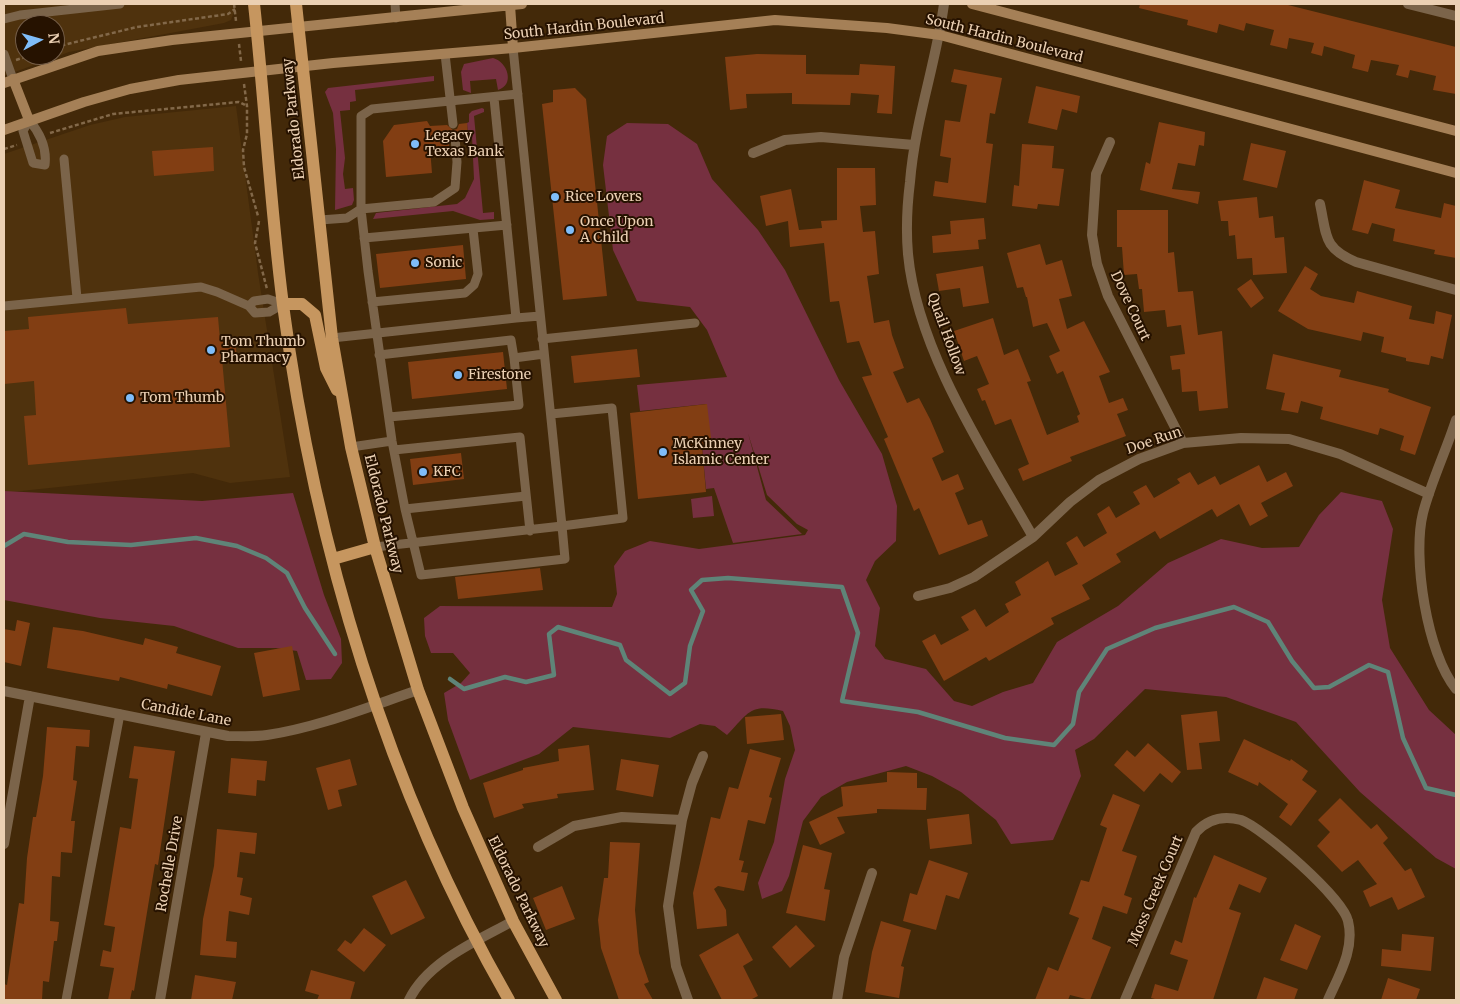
<!DOCTYPE html>
<style>
body{margin:0}
#map{position:relative;width:1460px;height:1004px;overflow:hidden;background:#432909;font-family:Merriweather,serif}
canvas{display:block}
.frame{position:absolute;inset:0;border:5px solid #ebd0b3;pointer-events:none}
.north{position:absolute;left:15px;top:15px;width:50px;height:50px;box-sizing:border-box;background:#261200;border:1px solid #755e48;border-radius:50%;rotate:84deg;font-size:14px;font-weight:700;line-height:20px;text-align:center;color:#ebd0b3}
.north::after{content:'';display:block;margin:auto;width:18px;height:22px;background:#7fbdf9;clip-path:polygon(50% 0,100% 100%,50% 72%,0 100%)}
</style>
<div id="map">
<canvas width="1460" height="1004"></canvas>
<div class="frame"></div>
<div class="north">N</div>
</div>
<script>
const ctx = document.querySelector('canvas').getContext('2d');
ctx.lineJoin = 'round';
function fillPath(path, color) { ctx.fillStyle = color; ctx.fill(path, 'evenodd'); }
function trace(path, color, width, dash) { ctx.strokeStyle = color; ctx.lineWidth = width; ctx.lineCap = dash ? 'butt' : 'round'; ctx.setLineDash(dash || []); ctx.stroke(path); }
function drawText(font, color, halo, rows, align = 'center') {
  ctx.font = font + ' Merriweather,serif'; ctx.lineWidth = 4; ctx.setLineDash([]); ctx.textBaseline = 'middle'; ctx.strokeStyle = halo; ctx.fillStyle = color; for (const [text, x, y, turn = 0] of rows) {
    ctx.save(); ctx.translate(x, y); ctx.rotate((+turn || 0) * Math.PI / 180); ctx.textAlign = isNaN(turn) ? turn : align; if (halo) ctx.strokeText(text, 0, 0); ctx.fillText(text, 0, 0); ctx.restore();
  }
}
const built = new Path2D(`
 M4,4H237L231,20L224,23L69,52L4,76ZM25,25H55V55H25Z
 M236,106L258,273L290,477L230,483L193,473L11,492L4,491V154L90,125L125,117Z`);
const green = new Path2D(`
 M493,58C508,62 515,85 498,90L496,79L470,81L471,93L463,90L461,72L464,64Z
 M434,76V81L355,90L356,101L350,102V110L340,111L345,158L343,174L345,189L353,188L354,200L352,205L335,210L336,149L333,113L325,92L328,88Z
 M482,108L484,109V112L474,116L483,213L494,212V219L480,220L453,211L373,219L376,213L457,204L465,198L474,179L472,136L468,135L467,123L469,122V114L472,111Z
 M627,123L668,124L697,144L712,179L758,230L785,270L839,380L882,454L897,506L896,541L875,561L866,580L880,608L875,646L885,659L926,669L954,701L972,706L1003,692L1033,683L1057,642L1118,606L1168,563L1221,539L1262,548L1299,547L1319,515L1341,492L1382,501L1393,529L1382,600L1390,648L1429,710L1456,735V869L1436,858L1360,792L1296,722L1226,697L1145,689L1094,739L1075,750L1081,776L1053,840L1011,844L996,820L961,792L932,776L906,766L847,782L821,797L803,821L789,876L782,891L762,899L758,883L774,842L785,779L795,750L790,726L783,711C750,703 749,712 727,735L715,726L700,724L670,738L573,727L539,754L470,780L448,720L444,693L461,683L470,673L453,653H431L425,636L424,618L440,606L612,607L617,594L614,566L625,551L650,541L699,549L805,535L808,530L797,524L767,495L748,433L766,500L802,534L733,543L714,488L706,489L702,447L707,404L640,411L637,385L727,377L707,330L690,307L637,301L613,250L603,165L607,136Z
 M4,491L202,501L293,493L324,595L341,639L342,663L331,679L306,680L297,651L276,648H238L174,626L100,618L4,600Z
 M712,496L714,516L693,518L691,499Z`);
const stream = new Path2D(`
 M4,546L24,534L68,542L131,545L196,538L237,546L266,558L287,573L305,608L335,654
 M450,679L464,689L505,677L526,682L554,675L549,634L558,627L620,645L626,660L670,694L685,683L690,646L703,611L691,590L702,580L728,578L842,587L858,633L842,701L918,712L1005,738L1054,745L1073,724L1079,692L1107,649L1155,628L1234,607L1268,622L1292,661L1314,688L1329,687L1369,665L1388,672L1403,738L1426,788L1456,795`);
const building = new Path2D(`
 M1140,4H1284L1456,47V94L1433,90L1436,76L1410,70L1408,78L1396,75L1399,65L1371,60L1368,72L1352,68L1355,55L1324,46L1322,56L1311,53L1314,43L1289,38L1287,49L1270,45L1274,30L1246,23L1244,31L1219,24L1217,33L1187,25L1188,20L1139,8Z
 M757,54L806,55V74L859,75L860,64L895,66L892,114L877,113L879,95L851,93L850,105L792,104V93L746,94L747,108L730,110L725,57Z
 M954,69L1002,78L995,114L990,113L986,143L993,144L986,203L933,196L935,181L948,183L951,158L940,156L945,120L960,122L967,85L951,82Z
 M1036,86L1080,96L1077,113L1062,109L1057,130L1028,123Z
 M575,88L586,99L607,296L563,300L542,104L553,102V90Z
 M427,121L430,126L447,125L453,130L457,129L459,124L467,123L468,135L461,136L458,132L454,131L449,135V146L430,148L432,173L386,177L383,141L394,125Z
 M1159,122L1205,132L1204,146L1199,145L1195,166L1178,163L1172,189L1200,192L1198,204L1140,190L1146,162L1150,164Z
 M1251,143L1286,151L1277,188L1243,180Z
 M1022,144L1054,146L1052,168L1064,169L1059,206L1038,204L1037,209L1012,206L1014,185L1019,186Z
 M213,147L214,171L154,176L152,151Z
 M837,168H875L876,205L860,206L863,232L875,231L879,274L867,276L874,323L889,320L892,335L904,368L893,372L907,403L919,398L930,419L944,452L932,458L942,481L958,474L964,489L955,493L968,525L982,520L988,536L939,555L919,508L914,511L884,439L888,437L862,377L872,375L859,341L847,343L839,301L830,302L824,243L790,247L788,221L766,226L760,196L791,189L799,230L822,228L821,221L837,220Z
 M1364,180L1400,190L1395,208L1441,218L1444,203L1456,206V258L1434,254L1435,250L1393,241L1395,229L1372,223L1368,234L1352,230Z
 M1257,197L1259,218L1273,216L1275,238L1284,237L1287,273L1253,275L1252,258L1237,259L1235,235L1229,236L1228,221H1221L1218,201Z
 M1117,210H1168V253L1174,252L1178,292L1193,291L1198,335L1222,331L1228,408L1199,411L1197,391L1182,392L1180,369L1172,370L1170,356L1185,354L1181,325L1167,327L1165,310L1144,312L1142,289H1139L1137,274L1124,275L1122,247H1117Z
 M984,218L986,239L978,240L979,249L933,253L932,236L951,234L950,221Z
 M1040,244L1046,265L1062,260L1072,296L1059,299L1067,329L1084,321L1110,372L1099,376L1109,403L1123,398L1128,410L1117,414L1126,436L1070,457L1072,461L1023,481L1018,469L1029,464L1011,419L995,425L985,400L982,401L977,389L989,384L977,356L964,361L954,331L993,318L1004,355L1018,349L1031,381L1027,382L1047,435L1079,422L1077,416L1080,414L1063,371L1057,374L1049,356L1060,351L1047,323L1033,327L1027,297H1026L1023,287L1017,288L1007,253Z
 M463,245L466,279L380,288L376,254Z
 M983,266L989,303L963,307L960,288L939,291L936,274Z
 M1305,266L1318,274L1310,289L1321,296L1354,303L1357,291L1371,295L1412,306L1409,319L1434,324L1436,311L1452,315L1443,359L1431,356L1429,365L1406,361V358L1381,352L1384,337L1363,332L1361,341L1308,329L1278,311Z
 M1251,279L1264,298L1251,308L1237,289Z
 M126,308L128,324L218,317L220,340L235,339L237,358L222,359L230,447L28,465L24,416L36,415L34,381L4,384V331L29,329L28,317Z
 M637,349L640,377L574,383L571,356Z
 M503,352L507,389L412,399L408,362Z
 M1273,354L1341,370L1339,377L1389,389L1388,392L1431,407L1415,455L1400,450L1404,436L1380,428L1378,435L1320,419L1323,407L1301,401L1298,413L1281,410L1285,393L1266,389Z
 M707,404L712,446L702,447L706,492L638,499L630,413Z
 M461,453L464,479L413,485L410,459Z
 M1259,465L1267,482L1286,472L1293,486L1261,503L1268,516L1250,526L1239,504L1217,517L1212,509L1160,539L1155,531L1116,554L1121,562L1082,585L1090,599L1051,618L1054,624L989,661L986,657L944,681L922,641L935,634L941,645L969,630L961,617L975,609L986,627L1009,612L1005,604L1021,595L1015,582L1048,561L1055,576L1078,564L1066,543L1077,536L1084,547L1107,533L1097,514L1109,506L1116,518L1140,504L1133,492L1146,485L1154,498L1180,483L1177,479L1190,472L1198,485L1215,476L1220,485Z
 M540,568L543,590L458,599L455,577Z
 M17,620L30,623L21,666L4,662V629L15,631Z
 M53,627L83,631L143,645L145,638L178,647L176,653L221,666L212,696L168,684L167,689L120,677L119,681L47,668Z
 M292,646L300,690L263,697L254,653Z
 M1217,711L1220,741L1199,743L1202,769L1187,770L1181,715Z
 M781,714L784,740L747,744L745,717Z
 M47,727L90,730L89,747L76,746L73,780L77,781L71,821H75L72,853L61,852L60,877L52,876L50,921L59,922L57,941H54L49,982L43,981L42,1000H4V984L7,985L19,903L24,904L27,858L33,817H36L43,776Z
 M1244,739L1290,761L1291,759L1308,771L1302,780L1317,791L1291,826L1279,817L1288,804L1259,782L1258,786L1228,772Z
 M1148,743L1181,772L1172,783L1160,773L1144,792L1114,765L1127,750L1135,757Z
 M589,745L594,790L557,794L558,798L522,804L524,808L494,818L483,783L523,770V768L559,761L558,749Z
 M134,746L175,751L158,865L155,864L134,991L132,990L130,1000H108L114,968L100,966L103,950L111,952L115,927L104,925L120,827L131,829L138,779L129,778Z
 M750,749L781,758L769,797L772,798L765,824L748,820L739,860L744,861L741,872L748,873L744,891L718,886L714,889L726,910L727,926L697,929L693,893L711,817L720,819L729,787L738,789Z
 M231,758L267,761L265,781L257,780L256,796L228,793Z
 M350,759L357,785L338,790L342,806L328,810L316,768Z
 M621,759L659,765L653,797L616,790Z
 M887,772L917,773V788H927L926,810L877,809V813L837,817L845,833L820,845L809,822L843,806L841,787L887,782Z
 M1113,794L1140,805L1122,851L1137,856L1124,895L1132,898L1127,914L1103,906L1092,939L1111,947L1090,1000L1070,995L1068,1000H1035L1048,967L1058,971L1079,918L1069,914L1081,880L1089,882L1107,828L1100,825Z
 M1340,798L1371,829L1377,824L1388,838L1383,843L1405,871L1411,868L1425,897L1398,910L1392,897L1370,907L1363,891L1377,884L1358,860L1342,872L1317,846L1330,832L1318,820Z
 M969,814L972,844L930,849L927,819Z
 M217,829L257,833L255,854L240,852L237,877L243,878L240,895L252,898L249,915L229,911L226,941L237,942L236,958L200,955L203,919L214,866Z
 M610,842L640,843L635,910L639,953L649,982L644,984L653,1000H619L601,948L598,920L604,878H608Z
 M803,845L832,853L824,889L830,890L825,921L786,913Z
 M1214,855L1267,878L1260,893L1239,884L1229,909L1241,913L1213,1000H1159L1151,998L1155,984L1178,991L1188,960L1170,954L1175,940L1182,943L1194,897L1196,898Z
 M929,860L968,873L959,899L946,895L936,930L903,921L910,893L917,895Z
 M406,880L425,918L391,935L372,896Z
 M562,886L575,919L546,930L533,898Z
 M881,921L911,930L901,966L904,967L899,998L865,992L872,952Z
 M1295,924L1321,936L1307,970L1280,960Z
 M796,925L815,946L790,968L772,947Z
 M364,928L386,945L364,972L337,950L345,940L351,944Z
 M738,933L753,960L743,966L758,996L750,1000H722L699,955Z
 M1402,934L1434,937L1431,971L1381,966L1382,949L1401,951Z
 M311,970L355,982L350,1000H317L319,995L305,991Z
 M195,975L236,982L232,1000H191Z
 M1264,977L1298,989L1294,1000H1256Z
 M1388,978L1420,989L1416,1000H1381Z`);
const path = new Path2D(`
 M234,4L236,21
 M239,44L241,61
 M55,47L137,27L228,14L235,9
 M16,60L32,55
 M244,84L247,106V134L243,150L244,167L258,216
 M50,133L113,114L239,102L247,106
 M4,149L17,145
 M259,221L255,243L267,289`);
const service = new Path2D(`
 M395,4L396,18
 M4,19L20,15L120,4
 M4,54L13,79
 M445,54L453,124
 M518,94L372,109L361,116V209L368,271L392,441L405,509L421,575L565,559L562,526L623,518L612,408L551,414
 M494,98L516,318L540,316
 M29,120C40,133 47,149 45,165L33,163L23,131Z
 M64,159L77,298
 M320,220L347,218L361,209L434,202L455,188L457,162L455,137
 M364,238L507,225
 M268,299L283,304L269,312L255,313L249,306L254,301Z
 M372,302L465,293L474,285L478,274L473,229
 M4,306L201,287L217,292L249,306
 M332,338L516,318
 M542,339L695,323
 M379,355L511,340L514,358
 M389,417L519,405L514,358L544,354
 M351,447L392,441
 M394,450L520,437L530,531
 M405,509L526,496
 M375,547L562,526L513,48
 M66,1000L120,714`);
const minor = new Path2D(`
 M944,4C936,64 915,120 910,182C907,206 906,231 908,254C917,351 986,454 1033,537
 M1408,4L1456,16
 M1110,142L1096,174L1092,235L1097,264L1108,296L1183,443
 M753,153L785,140L821,137L914,145
 M1320,204C1327,236 1323,248 1356,262L1456,290
 M1456,420C1446,451 1431,482 1423,513C1412,557 1427,654 1456,689
 M918,596L950,588L974,577L1033,537L1070,502L1099,480L1139,459L1183,443L1241,438L1289,439L1340,454L1429,494
 M4,691L228,736C241,736 254,737 267,735C319,727 368,707 418,690
 M4,844L30,696
 M538,847L574,826L622,817L682,820
 M160,1000L206,733
 M409,1000C428,961 477,941 513,921
 M688,1000L676,966L668,906L682,820L692,783L703,756
 M837,1000L844,957L872,873
 M1125,1000L1196,832C1208,819 1223,815 1241,820C1263,828 1343,898 1348,921C1355,949 1339,975 1328,1000`);
const secondary = new Path2D(`
 M972,4L1456,131
 M510,5L513,48
 M13,79L29,120
 M4,83L98,51L172,40L522,4
 M4,130L84,102L130,89L179,80L333,63L513,48L775,20L887,28L940,35L1456,173`);
const primary = new Path2D(`
 M254,4C265,104 270,205 283,305C315,547 387,788 509,1000
 M296,4L332,338L351,447L375,547L418,690L463,808L513,921L556,1000
 M283,304H302L315,315L326,368L337,390
 M333,559L375,547`);
const markers = [
 [415,144,5,"#7fbdf9"],
 [555,197,5,"#7fbdf9"],
 [570,230,5,"#7fbdf9"],
 [415,263,5,"#7fbdf9"],
 [211,350,5,"#7fbdf9"],
 [458,375,5,"#7fbdf9"],
 [130,398,5,"#7fbdf9"],
 [663,452,5,"#7fbdf9"],
 [423,472,5,"#7fbdf9"]
];
const streetNames = [
 ["South Hardin Boulevard",584,27,-6],
 ["South Hardin Boulevard",1004,39,14],
 ["Eldorado Parkway",294,119,-96],
 ["Dove Court",1130,306,65],
 ["Quail Hollow",946,334,70],
 ["Doe Run",1154,441,-19],
 ["Eldorado Parkway",383,514,76],
 ["Candide Lane",186,713,11],
 ["Rochelle Drive",170,864,-80],
 ["Moss Creek Court",1156,891,-67],
 ["Eldorado Parkway",518,892,64]
];
const poiNames = [
 ["Legacy",425,136],
 ["Texas Bank",425,152],
 ["Rice Lovers",565,197],
 ["Once Upon",580,222],
 ["A Child",580,238],
 ["Sonic",425,263],
 ["Tom Thumb",221,342],
 ["Pharmacy",221,358],
 ["Firestone",468,375],
 ["Tom Thumb",140,398],
 ["McKinney",673,444],
 ["Islamic Center",673,460],
 ["KFC",433,472]
];
fillPath(built, '#4f320d');
fillPath(green, '#763040');
trace(stream, '#5f8478', 4.5);
fillPath(building, '#823e13');
trace(path, '#826849', 2.5, [4, 2.5]);
trace(service, '#7b644a', 9);
trace(minor, '#7b644a', 10);
trace(secondary, '#a58057', 10);
trace(primary, '#c6965f', 12);
for (const [x, y, r, color] of markers) { const dot = new Path2D(); dot.arc(x, y, r, 0, 2 * Math.PI); ctx.fillStyle = color; ctx.fill(dot); trace(dot, '#261200', 2); }
drawText('14px', '#ebd0b3', '#261200', streetNames);
drawText('14px', '#ebd0b3', '#261200', poiNames, 'left');
</script>
